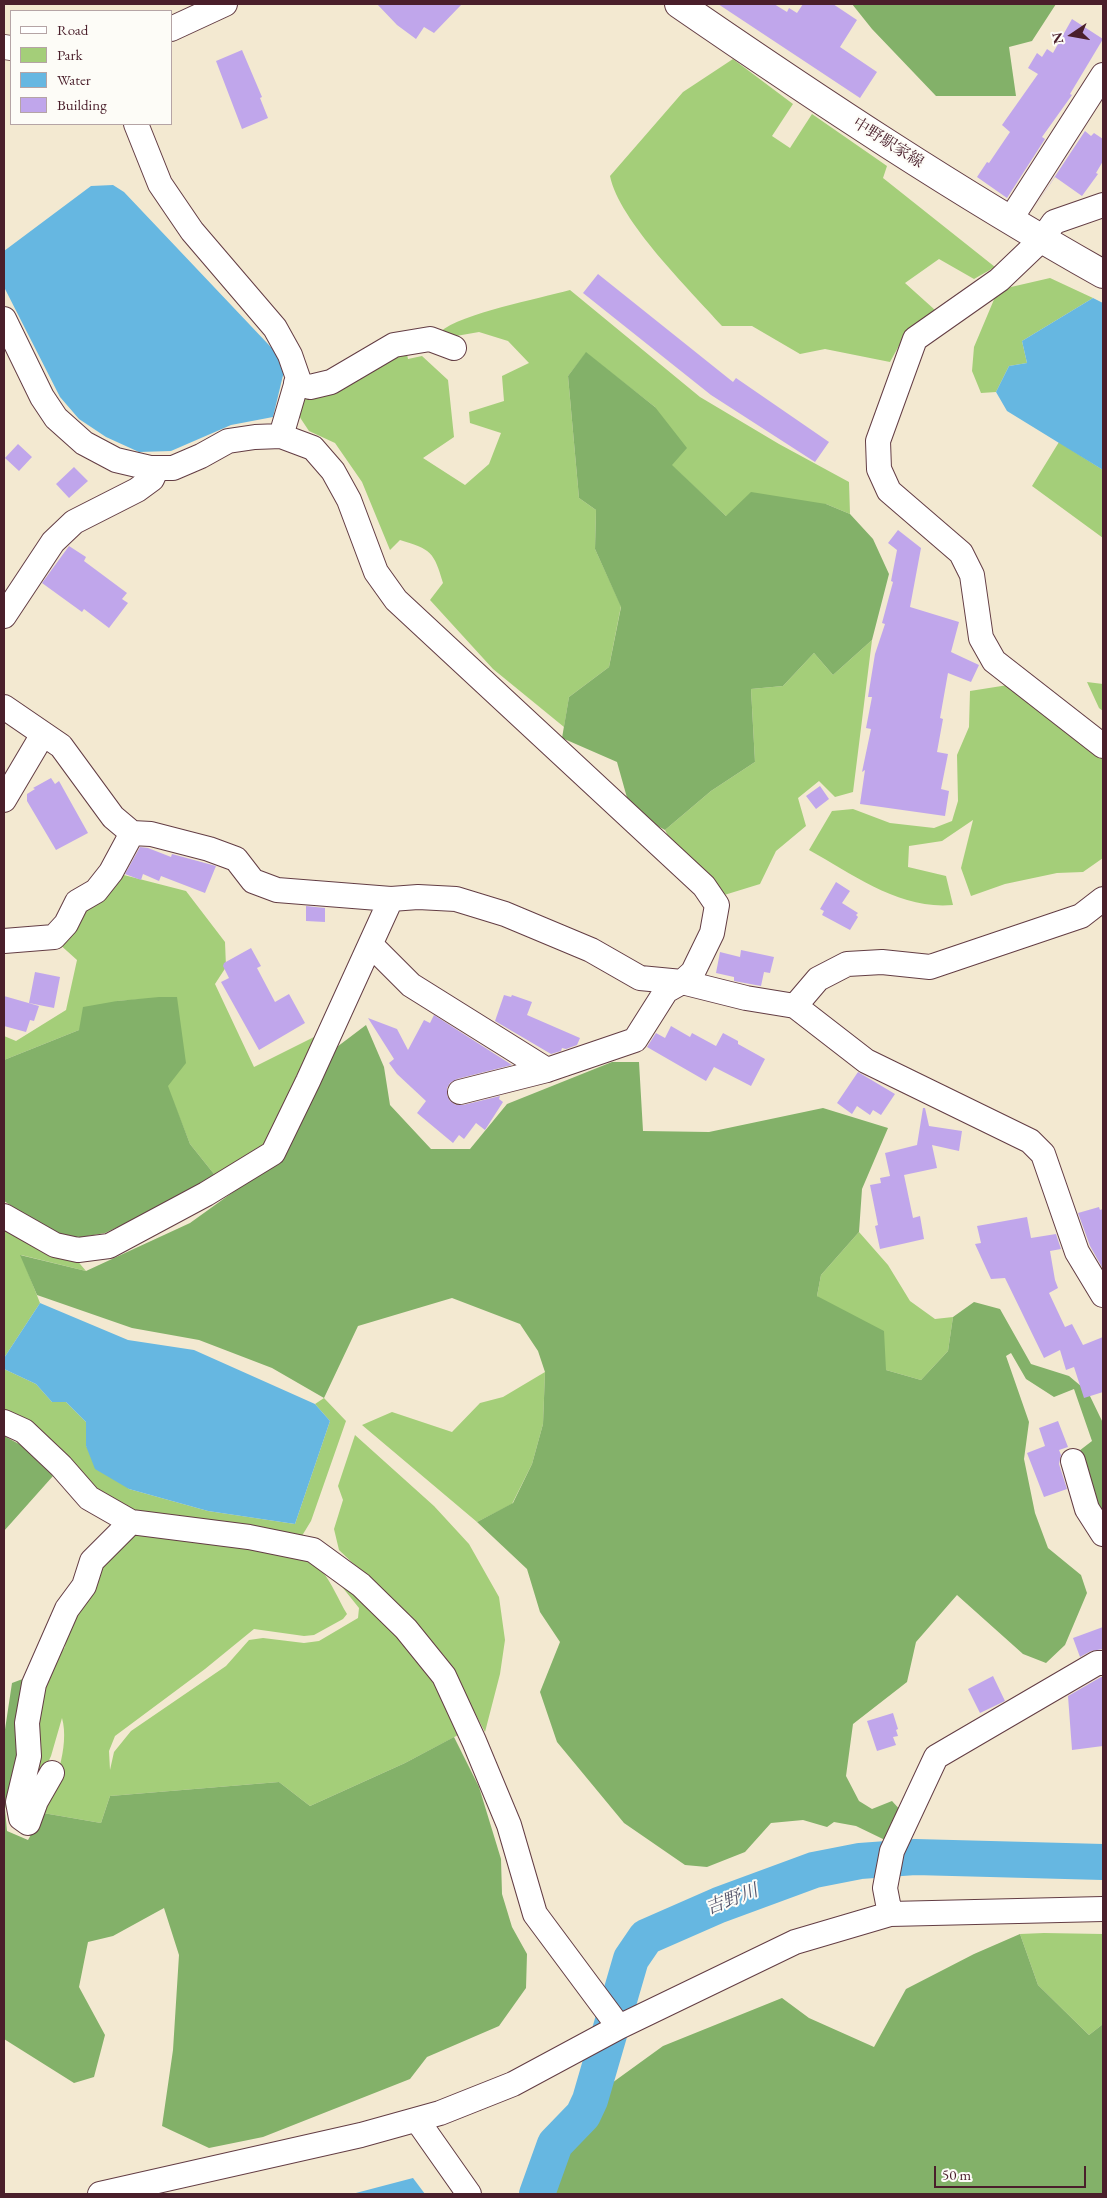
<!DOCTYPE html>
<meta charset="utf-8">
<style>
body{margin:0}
#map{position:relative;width:1107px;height:2198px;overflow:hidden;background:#f3e9d1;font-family:"EB Garamond",serif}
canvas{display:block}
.frame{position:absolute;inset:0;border:5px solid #4a1f2b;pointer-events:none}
.legend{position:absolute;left:10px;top:10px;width:162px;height:115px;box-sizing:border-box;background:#fdfcf7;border:1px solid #b5a4a5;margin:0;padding:6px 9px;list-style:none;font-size:15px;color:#4a1f2b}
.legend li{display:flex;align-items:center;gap:10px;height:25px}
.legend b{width:25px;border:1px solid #b5a4a5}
.north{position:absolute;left:1047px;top:10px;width:50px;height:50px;-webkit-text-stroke:4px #fdfcf7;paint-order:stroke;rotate:258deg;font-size:14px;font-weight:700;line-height:20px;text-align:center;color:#4a1f2b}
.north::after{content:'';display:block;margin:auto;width:18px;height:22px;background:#4a1f2b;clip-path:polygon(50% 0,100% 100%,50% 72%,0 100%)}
.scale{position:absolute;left:934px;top:2166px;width:152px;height:22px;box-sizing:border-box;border:2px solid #4a1f2b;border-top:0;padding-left:6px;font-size:15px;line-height:18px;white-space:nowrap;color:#4a1f2b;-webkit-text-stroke:4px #fdfcf7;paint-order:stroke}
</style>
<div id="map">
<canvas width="1107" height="2198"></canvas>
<div class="frame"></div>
<ul class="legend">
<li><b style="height:6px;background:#fff"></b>Road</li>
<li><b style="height:14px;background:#a4ce79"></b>Park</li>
<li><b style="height:14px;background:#66b7e1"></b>Water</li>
<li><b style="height:14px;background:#c0a6eb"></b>Building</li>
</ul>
<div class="north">N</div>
<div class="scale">50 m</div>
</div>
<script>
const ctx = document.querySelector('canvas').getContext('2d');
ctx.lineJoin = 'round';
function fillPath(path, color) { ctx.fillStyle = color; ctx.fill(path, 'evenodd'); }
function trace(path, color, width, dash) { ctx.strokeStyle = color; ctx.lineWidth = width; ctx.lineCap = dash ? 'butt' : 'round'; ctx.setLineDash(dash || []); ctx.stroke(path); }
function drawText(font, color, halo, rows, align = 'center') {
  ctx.font = font + ' "EB Garamond","Noto Serif JP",serif'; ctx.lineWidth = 4; ctx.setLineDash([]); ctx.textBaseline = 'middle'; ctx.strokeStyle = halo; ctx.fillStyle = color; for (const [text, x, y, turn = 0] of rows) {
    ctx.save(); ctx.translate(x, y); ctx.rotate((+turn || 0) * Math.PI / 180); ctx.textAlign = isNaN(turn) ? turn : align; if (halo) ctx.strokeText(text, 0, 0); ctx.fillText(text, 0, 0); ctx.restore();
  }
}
const green = new Path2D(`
 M733,59L793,104L772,136L790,148L812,114L887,166L883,178L995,267L974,279L939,259L905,283L935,310L907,331L890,362L825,349L800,354L752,326H722C690,290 619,221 610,176L683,92Z
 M1050,278L1093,298L1022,341L1027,363L1009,366L996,392L981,393L972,371L974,347L998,290Z
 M570,290L700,397L779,444L849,482L850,514L826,504L726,516L671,465L655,407L586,353L568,376L579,498L596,510L595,549L621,606L609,667L569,697L564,727L493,669L430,600L443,583C434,552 431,549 400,540L390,550L362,482L335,443L309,431L299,416L298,402L302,394L307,398L333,390L406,350L408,359L422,356L448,380L454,437L423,458L465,485L489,464L501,433L470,423L469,412L504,401L502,376L529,363L508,341L479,332L456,336L440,332C462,313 538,299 570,290Z
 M1059,442L1103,470V538L1032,486Z
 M872,640L853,792L835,797L819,781L798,798L806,826L776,851L760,884L721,896L676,851L665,830L711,791L755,762L751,689L783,686L814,653L833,675Z
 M1087,682L1103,684V711L1099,708Z
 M1008,685L1103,759V858L1083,872L1057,873L1005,884L971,896L961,868L973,820L942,841L909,846L908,867L946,876L953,905C900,910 854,875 809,850L832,811L853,809L890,823L934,828L952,821L958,801L957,755L969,727L970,691Z
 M116,873L186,891L225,942L226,967L215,984L254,1067L320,1034L262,1153L218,1179L190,1144L167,1086L176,997L117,1001L79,1030L4,1060V1036L16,1041L66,1010L77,960L57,942Z
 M4,1223L75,1258L86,1271L21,1255L40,1303L4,1358Z
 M859,1232L888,1265L910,1301L935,1319L953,1317L948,1351L921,1380L886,1370L817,1296L821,1275Z
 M4,1369L36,1384L52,1402H66L86,1422V1446L129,1489L208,1511L295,1524L330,1421L315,1404L324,1398L346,1421L311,1521L300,1539L136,1513L101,1498L4,1412Z
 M545,1372L543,1424L532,1464L512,1504L477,1522L362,1425L392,1412L452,1432L480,1403L503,1397Z
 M355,1435L434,1506L469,1544L499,1597L505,1640L500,1674L485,1732L445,1657L407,1615L339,1550L334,1529L343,1500L338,1486Z
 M140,1530C174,1535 303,1548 322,1571C332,1583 339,1601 347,1614L343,1619L314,1635L304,1636L254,1629L205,1669L115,1736L109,1751L110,1770L114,1752L131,1731L226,1666L249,1640L263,1638L304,1643L319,1641L358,1618L359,1608L335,1578L338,1575L434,1672L460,1734L405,1763L310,1806L279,1782L110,1796L101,1823L43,1813C54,1787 70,1747 62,1718L51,1756L27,1808L31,1726L45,1676L65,1647L67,1623L99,1563Z
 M1044,1933L1103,1934V2024L1089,2035L1038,1985L1020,1934Z`);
const forest = new Path2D(`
 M852,4H1056L1032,41L1009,47L1016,96H936L872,29Z
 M586,352L655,407L687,448L672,465L726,516L751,492L826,504L850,514L873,539L889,574L872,640L833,675L814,653L783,686L751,689L755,762L711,791L665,830L631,812L617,762L562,738L569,697L609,667L621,607L595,549L596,510L579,498L568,376Z
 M159,997H177L186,1063L168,1086L190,1144L218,1179L105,1233L65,1240L4,1201V1060L79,1030L83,1007L117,1001Z
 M366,1025L384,1067L390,1105L431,1149H470L507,1104L612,1062H639L643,1131L709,1132L823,1108L888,1128L862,1189L859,1232L821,1275L817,1296L884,1331L886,1370L921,1380L948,1351L953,1317L974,1302L1000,1309L1031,1364L1069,1376L1088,1392L1103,1423V1516L1085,1483L1079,1451L1092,1441L1074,1389L1054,1397L1026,1379L1011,1353L1006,1356L1029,1422L1024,1459L1035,1513L1048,1548L1081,1575L1087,1593L1065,1645L1046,1663L1023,1654L957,1595L916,1642L907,1682L853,1724L846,1776L859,1801L872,1809L892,1801L903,1813L885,1840L856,1826L834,1822L827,1827L803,1820L771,1823L745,1852L707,1867L685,1865L624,1823L557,1742L540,1692L560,1642L540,1612L527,1569L477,1522L513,1503L532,1464L543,1424L545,1372L538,1351L520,1324L452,1298L358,1326L324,1398L272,1368L199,1340L132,1328L37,1295L20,1255L86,1271L190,1223L282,1157L325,1056Z
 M4,1436L21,1445L53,1476L4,1531Z
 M28,1677L17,1754L5,1809L7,1831L28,1840L43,1813L101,1823L110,1796L279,1782L310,1806L405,1763L454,1737L479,1787L501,1859L502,1894L512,1927L527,1954L526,1988L499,2026L427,2057L410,2079L263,2137L209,2148L162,2126L173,2050L179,1955L164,1908L113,1936L88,1942L79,1987L105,2035L94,2077L74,2083L4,2039V1736L12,1683Z
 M1020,1934L1038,1985L1089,2035L1103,2024V2194H555L561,2163L605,2088L663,2046L782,1998L809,2018L874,2047L906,1989L974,1954Z`);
const water = new Path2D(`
 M113,185L124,192L286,363L273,417L231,425L171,451L139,452L106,437L79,419L60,397L4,287V251L91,186Z
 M1093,298L1103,303V470L1007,411L996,392L1009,366L1027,363L1022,341Z
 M40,1303L128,1340L194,1350L315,1404L330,1421L295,1524L208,1511L129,1489L95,1469L86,1446V1422L66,1402H52L36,1384L4,1369V1358Z
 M413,2178L425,2194H352Z`);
const river = new Path2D(`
 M537,2194L555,2144L583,2115L590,2100L631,1959L646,1937L719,1905L814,1870L860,1861L915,1857L1103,1862`);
const building = new Path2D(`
 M377,4H462L434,33L424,27L416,39L397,25Z
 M718,4H774L787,12L789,8L797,13L803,4H833L857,20L840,47L877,72L860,98Z
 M1072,19L1103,39L1070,94L1072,95L1042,137L1045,139L1007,198L977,177L987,162L989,163L1010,132L1002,125L1038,74L1028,68L1037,53L1042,57L1047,49L1053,53Z
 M242,50L262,97L260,98L268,118L242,129L216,61Z
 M1085,131L1091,136L1094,133L1103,139V161L1096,173L1098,174L1082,196L1055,177L1034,208Z
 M598,274L733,382L736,378L829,442L815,462L711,395L583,293Z
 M18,444L32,457L19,471L5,458Z
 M74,467L88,481L69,498L56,484Z
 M898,530L921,548L910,607L959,622L951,652L979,665L971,682L948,673L940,718L943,719L937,752L948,754L941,789L949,791L945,816L860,804L865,770L862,772L871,729L866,728L872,697H868L875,654L885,624L882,623L893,582L891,581L897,550L888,543Z
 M69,546L86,557L84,561L127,593L122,599L128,603L109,628L84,609L82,612L42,583Z
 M51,778L55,784L59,781L88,833L56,850L27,801V794L35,789L33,788Z
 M820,786L829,799L816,809L806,796Z
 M140,847L148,848L171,857L172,854L216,866L205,893L161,876L159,881L143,874L141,880L125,874Z
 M836,882L850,891L842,903L858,913L856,915L858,917L850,930L822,915L824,911L820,909Z
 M306,906L325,908V922L306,921Z
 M251,948L261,966L257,968L275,1002L289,994L305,1023L259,1050L221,982L229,978L223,966L224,963Z
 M741,950L774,957L770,973L764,972L761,986L734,981V977L716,973L720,952L740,957Z
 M35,972L60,977L54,1008L29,1003Z
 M504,995L511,997L512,995L532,1002L527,1015L580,1038L577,1045L566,1049L562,1048L561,1051L551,1054L495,1021Z
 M4,996L39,1006L34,1021L30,1020L26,1032L4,1026Z
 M434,1015L512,1065L457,1079L450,1083L447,1088V1095L450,1101L456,1105H463L500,1096L499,1099L503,1102L485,1130L476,1123L464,1139L459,1135L453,1143L417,1113L426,1101L397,1074L389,1063L394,1059L368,1018L397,1029L408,1050L424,1020L430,1023Z
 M671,1026L690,1037L692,1033L716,1046L723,1033L738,1041V1044L765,1059L751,1086L714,1067L706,1081L647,1047L656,1033L665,1038Z
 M858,1072L895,1094L881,1115L873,1110L870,1115L857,1106L852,1114L837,1103Z
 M923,1108H925L929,1126L962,1131L959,1151L932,1145L937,1168L904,1175L913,1218L920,1216L924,1239L880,1249L875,1226L878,1225L870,1185L881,1183L880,1178L890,1176L885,1153L917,1145Z
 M1099,1207L1100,1210L1103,1209V1269L1090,1246L1078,1213Z
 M1027,1217L1031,1238L1056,1234L1061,1249L1050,1251L1055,1280L1058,1288L1049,1293L1065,1327L1072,1324L1083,1345L1103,1337V1392L1084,1398L1074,1367L1066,1370L1060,1350L1044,1358L1005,1278L991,1279L975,1244L981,1243L977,1226Z
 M1058,1421L1068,1447L1059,1450L1061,1455L1059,1464L1067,1489L1044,1497L1027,1453L1045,1446L1039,1428Z
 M1103,1627V1649L1091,1651L1080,1657L1073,1638Z
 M993,1676L1005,1701L980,1713L968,1689Z
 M1101,1677H1103V1746L1072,1750L1068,1696Z
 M893,1713L898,1729L896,1730L898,1736L893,1737L896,1745L877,1751L867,1721Z`);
const minor = new Path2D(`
 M171,29L225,4
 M4,47L11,48
 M136,124L160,184L192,231L275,328L290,355L298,378L281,436
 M1103,205L1054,222L1042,239L999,280L915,339L878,441L879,469L889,491L961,553L972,575L981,638L994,661L1103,746
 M1010,220L1103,75
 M4,319L42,397L56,418L84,443L116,460L150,468H173L201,456L228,441L255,437L281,436L313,448L333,471L349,500L376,572L396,600L704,886L717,905L712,933L693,972L682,982L666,991L635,1040L547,1070L460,1092
 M296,383L310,387L331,382L394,345L430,339L454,348
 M4,616L53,542L74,522L137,490L152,479L157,468
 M4,707L61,746L113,817L132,833L151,834L209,849L236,859L253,881L277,890L391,899L418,897L456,899L505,914L591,950L640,978L682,982L746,998L795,1006L866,1061L1030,1141L1043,1154L1077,1252L1103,1295
 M4,800L43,734
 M4,941L54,937L66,924L77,902L96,891L111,872L132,833
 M371,945L411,985L547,1070
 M795,1006L818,979L847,964L882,962L930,967L1081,916L1103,899
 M4,1216L55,1245L78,1250L109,1246L206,1194L273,1153L308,1081L391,899
 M4,1422L24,1431L61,1466L89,1498L131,1522L249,1537L313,1550L361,1585L406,1629L444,1676L474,1741L509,1825L535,1914L619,2027
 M1073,1461L1087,1509L1103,1534
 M52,1773L36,1801L28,1823L21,1818L18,1802L29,1756L27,1723L34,1684L67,1609L84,1586L92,1561L131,1522
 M890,1914L885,1888L892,1851L936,1757L1097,1663H1103
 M417,2120L469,2194
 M100,2194L361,2135L440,2113L513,2084L619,2027L795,1942L890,1914L1103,1909`);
const major = new Path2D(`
 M679,4C817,99 957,192 1103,274`);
const streetNames = [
 ["中野駅家線",888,143,32]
];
const waterNames = [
 ["吉野川",732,1900,-21]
];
fillPath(green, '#a4ce79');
fillPath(forest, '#83b169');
fillPath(water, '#66b7e1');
trace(river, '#66b7e1', 36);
fillPath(building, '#c0a6eb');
trace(minor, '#633d44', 26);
trace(major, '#633d44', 30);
trace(minor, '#fff', 24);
trace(major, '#fff', 28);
drawText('16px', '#4a1f2b', '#fdfcf7', streetNames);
drawText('italic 18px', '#54546b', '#fdfcf7', waterNames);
</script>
